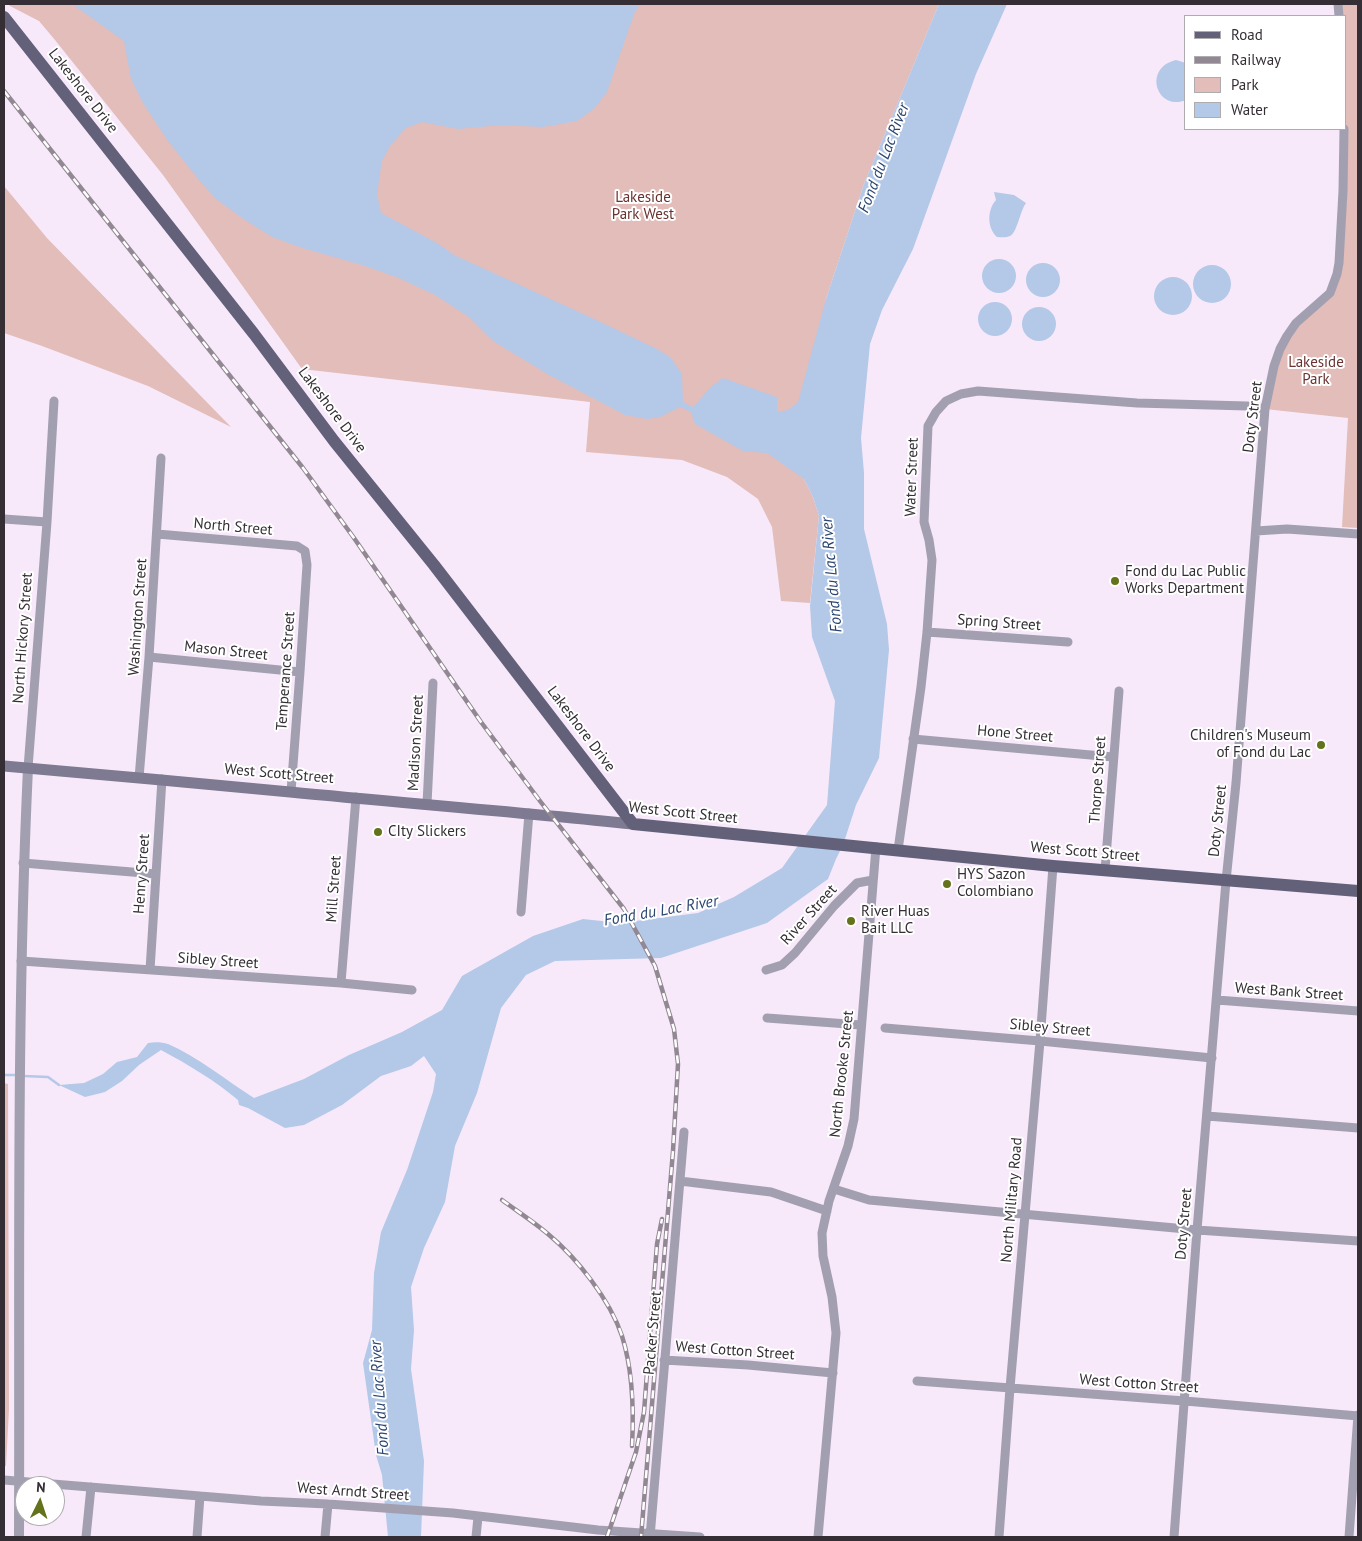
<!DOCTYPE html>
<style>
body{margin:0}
#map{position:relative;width:1362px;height:1541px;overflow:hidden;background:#f7e9fa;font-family:"PT Sans",sans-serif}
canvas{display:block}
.frame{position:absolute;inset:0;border:5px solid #352f35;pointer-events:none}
.legend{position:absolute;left:1184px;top:15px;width:162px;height:115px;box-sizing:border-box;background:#fff;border:1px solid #aeacae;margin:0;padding:6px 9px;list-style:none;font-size:15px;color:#352f35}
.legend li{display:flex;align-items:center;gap:10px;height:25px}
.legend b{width:25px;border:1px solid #aeacae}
.north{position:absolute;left:15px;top:1476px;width:50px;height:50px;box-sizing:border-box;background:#fff;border:1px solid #aeacae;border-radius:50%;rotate:4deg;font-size:14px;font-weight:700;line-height:20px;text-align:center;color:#352f35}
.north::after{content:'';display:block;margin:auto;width:18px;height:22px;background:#65721c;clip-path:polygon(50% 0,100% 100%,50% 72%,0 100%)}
</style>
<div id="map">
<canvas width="1362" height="1541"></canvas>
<div class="frame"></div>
<ul class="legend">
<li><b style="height:6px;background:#63607a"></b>Road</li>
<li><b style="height:6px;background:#928893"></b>Railway</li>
<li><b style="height:14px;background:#e2bdba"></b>Park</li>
<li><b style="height:14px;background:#b4c8e8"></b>Water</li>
</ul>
<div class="north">N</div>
</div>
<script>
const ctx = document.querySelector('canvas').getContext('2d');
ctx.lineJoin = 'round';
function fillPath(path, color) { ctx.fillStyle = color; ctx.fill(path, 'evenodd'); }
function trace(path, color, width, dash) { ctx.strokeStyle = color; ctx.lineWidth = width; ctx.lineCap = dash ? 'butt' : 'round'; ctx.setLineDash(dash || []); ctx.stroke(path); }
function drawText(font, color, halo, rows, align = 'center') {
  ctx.font = font + ' "PT Sans",sans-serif'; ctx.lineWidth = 4; ctx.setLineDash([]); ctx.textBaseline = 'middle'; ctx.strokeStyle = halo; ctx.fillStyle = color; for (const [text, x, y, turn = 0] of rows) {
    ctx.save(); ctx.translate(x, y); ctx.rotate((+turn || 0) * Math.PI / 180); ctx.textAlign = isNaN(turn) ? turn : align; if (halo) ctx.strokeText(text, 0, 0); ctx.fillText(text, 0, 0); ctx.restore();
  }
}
const green = new Path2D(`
 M8,4H939L864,184L826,299L804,479L813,497L819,516L810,603L781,601L772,527L758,499L727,477L682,460L586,452L590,402L302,369L163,175L55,40L39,21L10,6Z
 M1338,4H1358V528L1342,527L1348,418L1265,409L1280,349L1333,284L1346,129V16H1339Z
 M4,186L47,238L231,427L148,386L42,346L4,333Z
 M4,1083L8,1084L9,1409L6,1466H4Z`);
const water = new Path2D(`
 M72,4H640L634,14L607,92L595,108L577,121L543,127L501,125L458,129L422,122L406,128L390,146L382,161L377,194L381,213L437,243L454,255L590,317L659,350L671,358L682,374L683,402L693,407L712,386L723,378L777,397V412L788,410L798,402L826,299L864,184L939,4H1007L976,74L913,249L882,310L870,344L861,438L864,473V529L887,624L889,650L879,758L856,805L843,845L836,859L828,879L767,923L661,958L555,961L526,975L501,1008L477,1093L455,1146L445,1202L424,1248L411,1287L414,1330L411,1369L424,1461L421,1537H388L382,1475L376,1455L363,1363L372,1330L374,1273L381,1232L407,1170L433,1092L436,1074L424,1056L411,1066L381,1076L342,1105L304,1125L285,1128L248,1108L239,1105L238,1100C214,1080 189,1065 161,1050L139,1065L122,1081L105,1092L85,1097L59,1085L84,1083L103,1074L117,1062L137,1057L148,1043C155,1042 161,1042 168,1044C198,1057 227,1081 254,1098L304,1079L349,1055L402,1032L442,1010L462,976L533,936L583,919L620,923L698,913L734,897L782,868L827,805L835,701L812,637L810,606L819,516L813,497L804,479L767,453L743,451L695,424L691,412L680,407L660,417L647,419L625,415L549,375L493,341L469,317L435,295L399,278L362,265L302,248L272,237L245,220L216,199L199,180L168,141L143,103L131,79L124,41Z
 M1176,60L1186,63V100C1157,112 1142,68 1176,60Z
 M994,192L1014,195L1026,203C1020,211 1017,233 1010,236C1006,238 1001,237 997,237C987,228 987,210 996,200Z
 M982 276a17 17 0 1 1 34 0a17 17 0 1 1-34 0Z
 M1026 280a17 17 0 1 1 34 0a17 17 0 1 1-34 0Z
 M1193 284a19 19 0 1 1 38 0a19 19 0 1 1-38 0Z
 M1154 296a19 19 0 1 1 38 0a19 19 0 1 1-38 0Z
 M978 319a17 17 0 1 1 34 0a17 17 0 1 1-34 0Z
 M1022 324a17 17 0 1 1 34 0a17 17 0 1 1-34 0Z`);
const stream = new Path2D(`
 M4,1075H17
 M23,1076L48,1077L59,1085`);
const minor = new Path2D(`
 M1338,4L1339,16
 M4,519L47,522
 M1256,531L1287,529L1358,534
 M157,534L297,546L305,551L307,565L300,672L291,792
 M927,632L1068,642
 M149,657L300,672
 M913,739L1113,757
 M28,768L47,522L54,401
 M139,778L149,657L161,458
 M427,804L433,683
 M898,850L921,687L927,632L932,560L929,540L924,522L928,426L936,412L946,401L961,394L978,391L1137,403L1247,406L1265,409
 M23,863L156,874
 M1105,870L1119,691
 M521,912L529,813
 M21,961L341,983L412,990
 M150,970L162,779
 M766,970L782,965L795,953L834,906L857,883L873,880
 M341,983L356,797
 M1217,1000L1358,1011
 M767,1018L861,1025
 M885,1028L1040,1041L1212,1058
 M1207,1116L1358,1128
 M680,1181L771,1192L827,1211
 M834,1189L869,1200L1197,1230L1358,1241
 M664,1360L748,1365L833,1373
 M917,1381L1185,1401L1358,1416
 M4,1480L261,1501L328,1504L453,1513L598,1530L700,1537
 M86,1537L91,1487
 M197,1537L200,1496
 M325,1537L328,1504
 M476,1537L478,1517
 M650,1537L684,1132
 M818,1537L836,1333L832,1297L823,1256L822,1233L829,1201L848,1146L854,1119L876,847
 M999,1537L1010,1388L1040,1041L1053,866
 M1174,1537L1197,1230L1226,881L1236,783L1265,409L1274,366L1280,349L1287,336L1296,323L1330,293L1337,274L1339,263L1343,191L1344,129
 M1349,1537L1358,1415`);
const tertiary = new Path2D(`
 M19,1537C20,1281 16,1024 28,768`);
const secondary = new Path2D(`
 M4,766C99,774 195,783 290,792C404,803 519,812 633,824`);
const primary = new Path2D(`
 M4,17L254,334L334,441L434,565L633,824L1053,866L1358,891`);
const rail = new Path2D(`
 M4,91L303,468L354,538L481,722L540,801L624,909L655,966L674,1029L678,1064L673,1151L641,1537
 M502,1200C517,1211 534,1222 548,1234C577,1258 610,1300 622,1336C633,1371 634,1409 632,1446
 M607,1537L636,1452L644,1412L657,1244L662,1219`);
const markers = [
 [1115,581,5,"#65721c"],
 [1321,745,5,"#65721c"],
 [378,832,5,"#65721c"],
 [947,884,5,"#65721c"],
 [851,921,5,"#65721c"]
];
const streetNames = [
 ["Lakeshore Drive",83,91,52],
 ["Lakeshore Drive",332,410,53],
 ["Doty Street",1253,417,-83],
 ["Water Street",912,477,-88],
 ["North Street",233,527,5],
 ["Washington Street",138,617,-86],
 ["Spring Street",999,623,4],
 ["North Hickory Street",23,638,-86],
 ["Mason Street",226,651,6],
 ["Temperance Street",286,671,-86],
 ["Lakeshore Drive",581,729,53],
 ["Hone Street",1015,734,5],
 ["Madison Street",416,743,-87],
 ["West Scott Street",279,774,5],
 ["Thorpe Street",1098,780,-86],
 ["West Scott Street",683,813,6],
 ["Doty Street",1218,821,-84],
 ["West Scott Street",1085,852,5],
 ["Henry Street",142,874,-86],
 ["Mill Street",334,889,-86],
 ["River Street",809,915,-48],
 ["Sibley Street",218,961,4],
 ["West Bank Street",1289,992,4],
 ["Sibley Street",1050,1028,5],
 ["North Brooke Street",842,1074,-84],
 ["North Military Road",1012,1200,-85],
 ["Doty Street",1184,1224,-85],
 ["Packer Street",653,1333,-85],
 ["West Cotton Street",735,1351,4],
 ["West Cotton Street",1139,1384,4],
 ["West Arndt Street",353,1492,4]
];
const parkNames = [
 ["Lakeside",643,198],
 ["Park West",643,215],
 ["Lakeside",1316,363],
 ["Park",1316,380]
];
const poiNames = [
 ["Fond du Lac Public",1125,572],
 ["Works Department",1125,589],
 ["Children's Museum",1311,736,"right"],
 ["of Fond du Lac",1311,753,"right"],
 ["CIty Slickers",388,832],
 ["HYS Sazon",957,875],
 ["Colombiano",957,892],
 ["River Huas",861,912],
 ["Bait LLC",861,929]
];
const waterNames = [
 ["Fond du Lac River",884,158,-69],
 ["Fond du Lac River",832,575,-95],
 ["Fond du Lac River",661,911,-10],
 ["Fond du Lac River",380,1398,-94]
];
fillPath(green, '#e2bdba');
fillPath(water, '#b4c8e8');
trace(stream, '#b4c8e8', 2.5);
trace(minor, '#a2a0b0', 9);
trace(tertiary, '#a2a0b0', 10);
trace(secondary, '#7d7a91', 11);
trace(primary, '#63607a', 12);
trace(rail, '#928893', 4.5);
trace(rail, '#fff', 2.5, [8]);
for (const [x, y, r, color] of markers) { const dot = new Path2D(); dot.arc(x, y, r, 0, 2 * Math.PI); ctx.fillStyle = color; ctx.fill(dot); trace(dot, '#fff', 2); }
drawText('15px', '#352f35', '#fff', streetNames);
drawText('15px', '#69312f', '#fff', parkNames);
drawText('15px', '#352f35', '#fff', poiNames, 'left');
drawText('italic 16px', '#2a4570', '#fff', waterNames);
</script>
